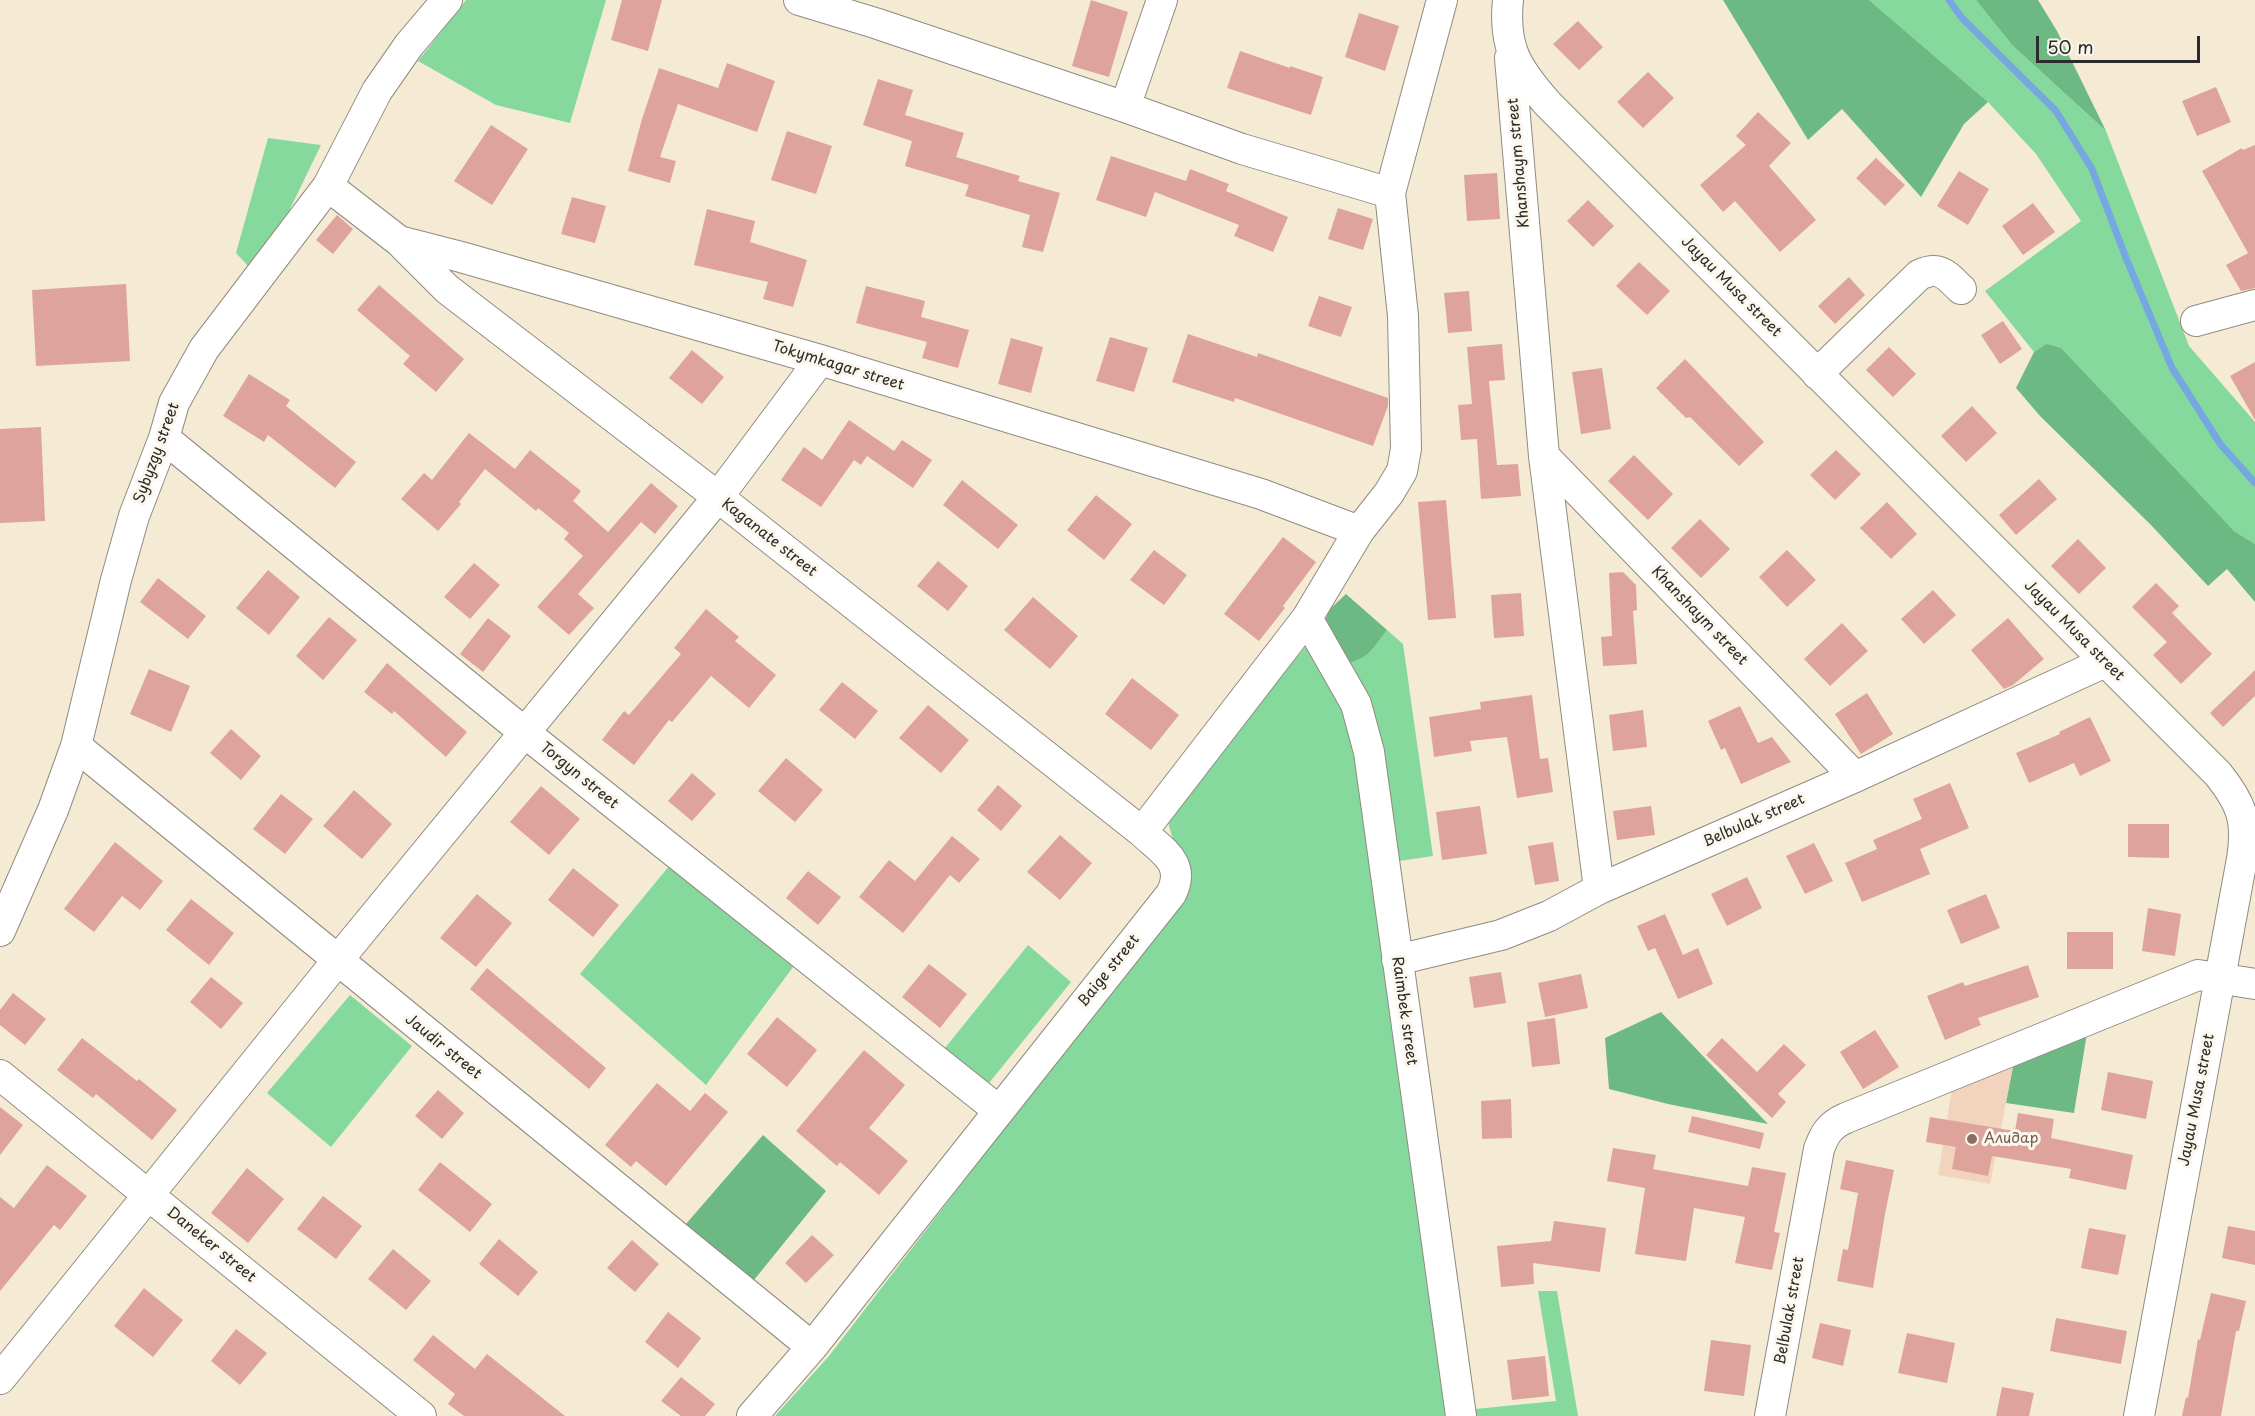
<!DOCTYPE html>
<meta charset="utf-8">
<style>
body{margin:0}
#map{position:relative;width:2255px;height:1416px;overflow:hidden;background:#f5ebd5;font-family:"Playpen Sans",sans-serif}
canvas{display:block}
.scale{position:absolute;left:2036px;top:36px;width:164px;height:27px;box-sizing:border-box;border:3px solid #2b2b2b;border-top:0;padding-left:8px;font-size:18px;line-height:21px;white-space:nowrap;color:#2b2b2b;-webkit-text-stroke:4px #fbf7ec;paint-order:stroke}
</style>
<div id="map">
<canvas width="2255" height="1416"></canvas>
<div class="scale">50 m</div>
</div>
<script>
const ctx = document.querySelector('canvas').getContext('2d');
ctx.lineJoin = 'round';
function fillPath(path, color) { ctx.fillStyle = color; ctx.fill(path, 'evenodd'); }
function trace(path, color, width, dash) { ctx.strokeStyle = color; ctx.lineWidth = width; ctx.lineCap = dash ? 'butt' : 'round'; ctx.setLineDash(dash || []); ctx.stroke(path); }
function drawText(font, color, halo, rows, align = 'center') {
  ctx.font = font + ' "Playpen Sans",sans-serif'; ctx.lineWidth = 6; ctx.setLineDash([]); ctx.textBaseline = 'middle'; ctx.strokeStyle = halo; ctx.fillStyle = color; for (const [text, x, y, turn = 0] of rows) {
    ctx.save(); ctx.translate(x, y); ctx.rotate((+turn || 0) * Math.PI / 180); ctx.textAlign = isNaN(turn) ? turn : align; if (halo) ctx.strokeText(text, 0, 0); ctx.fillText(text, 0, 0); ctx.restore();
  }
}
const built = new Path2D(`
 M2015,1057L1990,1184L1938,1175L1953,1083Z`);
const green = new Path2D(`
 M466,0H606L570,123L496,105L418,61Z
 M1869,0H1976L2012,45L2106,131L2189,346L2255,422V544L2234,531L2046,344L2034,352L1985,291L2081,221L2036,154L1988,102Z
 M268,138L321,145L289,211L248,266L236,253Z
 M1387,630L1403,644L1433,856L1392,862L1346,663C1367,661 1375,646 1387,630Z
 M1306,646L1344,712L1360,768L1447,1416H775L829,1356L1175,907V847L1168,822L1172,812Z
 M670,865L793,967L706,1085L580,974Z
 M1028,945L1071,982L989,1083L945,1048Z
 M350,995L412,1046L331,1147L267,1093Z
 M1538,1291H1557L1578,1416H1476L1475,1409L1556,1401Z`);
const forest = new Path2D(`
 M1723,0H1869L1988,102L1964,124L1921,197L1842,109L1808,140Z
 M1976,0H2038L2057,31L2106,131L2012,45Z
 M2046,344L2061,348L2234,531L2255,544V602L2227,569L2208,586L2151,525L2040,416L2016,388L2034,352Z
 M1346,594L1387,630C1375,646 1367,661 1346,663L1324,623L1330,609Z
 M1661,1012L1768,1124L1668,1104L1609,1089L1605,1038Z
 M2088,1027L2074,1113L2006,1103L2015,1057Z
 M763,1135L826,1191L754,1280L686,1224Z`);
const stream = new Path2D(`
 M1949,0L1962,18L2056,111L2092,169L2126,258L2172,368L2221,445L2255,483`);
const building = new Path2D(`
 M622,0H662L648,51L611,40Z
 M1091,0L1128,12L1109,77L1072,66Z
 M1359,13L1399,26L1385,71L1345,57Z
 M1578,21L1603,47L1579,70L1553,44Z
 M1240,51L1290,68V66L1323,77L1311,115L1227,88Z
 M727,63L775,81L757,132L678,104L660,157L676,161L670,183L628,171L642,119L659,68L718,88Z
 M1648,72L1674,98L1643,128L1617,102Z
 M878,79L913,90L905,115L964,133L956,157L1020,176L1018,181L1060,193L1043,252L1022,247L1030,215L965,196L969,185L905,166L912,141L863,125Z
 M2216,87L2231,122L2197,136L2182,101Z
 M1758,112L1791,143L1769,166L1816,220L1780,252L1735,201L1723,212L1700,185L1746,145L1736,136Z
 M491,125L528,149L492,205L454,181Z
 M787,131L832,146L816,194L771,180Z
 M2255,145V288L2241,291L2226,265L2248,253L2202,171L2242,148L2243,150Z
 M1111,156L1186,181L1190,169L1229,184L1226,191L1288,217L1273,252L1234,236L1239,225L1155,192L1146,217L1096,200Z
 M1876,158L1905,185L1885,206L1856,178Z
 M1959,171L1989,189L1968,225L1937,206Z
 M1497,173L1500,219L1467,221L1464,175Z
 M572,197L606,206L595,243L561,234Z
 M1588,200L1614,226L1593,247L1567,221Z
 M2033,203L2055,232L2023,255L2002,226Z
 M1338,208L1373,219L1363,250L1328,239Z
 M707,209L755,221L750,242L807,260L793,307L763,299L768,282L694,265Z
 M337,215L353,229L333,254L316,240Z
 M1639,262L1670,291L1647,315L1616,286Z
 M1849,277L1865,295L1835,324L1818,306Z
 M126,284L130,361L36,366L32,290Z
 M379,285L464,359L436,392L403,364L410,356L357,310Z
 M866,286L925,301L921,317L969,330L958,368L922,358L927,342L856,323Z
 M1469,291L1472,331L1448,333L1444,293Z
 M1319,296L1352,307L1341,337L1308,326Z
 M2003,321L2022,349L2000,364L1981,335Z
 M1188,334L1257,357L1258,353L1388,398V406L1373,446L1235,398L1234,402L1172,382Z
 M1110,337L1148,348L1134,392L1096,381Z
 M1011,338L1043,347L1031,393L998,384Z
 M1502,344L1505,380L1489,381L1497,465L1518,464L1521,496L1481,499L1477,439L1461,440L1458,405L1472,404L1467,347Z
 M1889,347L1916,374L1893,397L1866,370Z
 M692,350L724,377L702,404L669,378Z
 M1685,359L1764,442L1739,466L1690,417L1686,418L1656,388Z
 M2255,362V420L2230,376Z
 M1602,368L1611,429L1581,434L1572,372Z
 M249,374L290,400L286,406L356,462L335,488L268,435L264,442L223,416Z
 M1972,406L1997,433L1966,462L1941,436Z
 M849,420L894,451L902,440L932,460L913,488L867,456L861,465L854,460L821,507L781,480L804,447L822,460Z
 M41,427L45,521L0,523V429Z
 M469,433L515,469L530,450L581,491L573,501L608,532L651,483L678,506L655,534L641,522L578,594L594,608L569,635L537,607L583,556L564,539L569,533L538,508L536,511L485,469L459,502L461,504L438,531L401,499L424,473L432,480Z
 M1836,450L1861,474L1835,500L1810,475Z
 M1634,455L1673,494L1648,520L1608,481Z
 M2039,479L2057,499L2016,535L1999,515Z
 M962,480L1018,525L998,549L943,505Z
 M1096,495L1132,524L1104,560L1067,530Z
 M1446,500L1456,618L1428,620L1418,502Z
 M1887,502L1917,534L1891,559L1860,528Z
 M1700,519L1730,549L1701,578L1671,548Z
 M1283,537L1316,562L1283,606L1285,608L1259,641L1224,614Z
 M2078,539L2106,568L2079,594L2051,566Z
 M1154,550L1187,575L1164,605L1130,580Z
 M1787,550L1816,580L1787,607L1759,577Z
 M938,561L968,586L948,611L917,586Z
 M474,563L500,585L470,619L444,597Z
 M268,570L300,597L269,635L236,608Z
 M1623,572L1636,585L1637,610L1633,611L1637,664L1603,666L1601,637L1612,636L1609,573Z
 M158,578L206,616L188,639L140,602Z
 M2156,583L2179,606L2172,613L2212,654L2181,684L2153,655L2167,642L2132,607Z
 M1933,590L1956,615L1924,644L1901,619Z
 M1521,593L1524,636L1494,638L1491,595Z
 M1033,597L1078,636L1050,669L1004,630Z
 M706,609L739,637L735,641L776,675L749,708L711,676L672,722L669,720L634,765L602,740L624,711L629,715L681,654L674,648Z
 M329,617L357,640L323,680L296,656Z
 M488,618L511,636L483,672L460,654Z
 M2008,618L2044,659L2013,685L2004,689L1971,650Z
 M1842,623L1868,651L1830,686L1804,659Z
 M387,663L467,732L446,757L394,711L392,714L364,692Z
 M149,669L190,686L171,732L130,714Z
 M2255,670V696L2223,727L2210,713Z
 M1132,678L1179,715L1151,750L1105,714Z
 M842,682L878,711L855,739L819,710Z
 M1867,693L1893,734L1861,754L1835,714Z
 M1532,695L1540,759L1548,758L1553,792L1517,798L1507,737L1470,741L1472,751L1434,757L1429,717L1481,709L1480,702Z
 M928,705L969,740L941,773L899,738Z
 M1740,706L1758,743L1772,737L1791,762L1741,784L1725,748L1721,750L1708,721Z
 M1643,710L1647,747L1613,751L1609,715Z
 M2090,717L2111,761L2080,776L2074,763L2029,783L2016,753L2060,734L2059,732Z
 M231,729L261,756L241,780L210,753Z
 M786,758L823,790L795,822L758,791Z
 M692,773L716,794L692,821L668,801Z
 M1950,783L1969,828L1920,849L1930,874L1862,902L1845,863L1877,849L1873,840L1922,819L1913,799Z
 M998,785L1022,806L1001,831L977,810Z
 M541,786L580,819L549,855L510,822Z
 M354,790L392,824L362,859L323,826Z
 M281,794L313,819L285,854L253,829Z
 M1480,806L1487,854L1442,860L1436,812Z
 M1651,806L1655,835L1617,840L1613,811Z
 M2128,824H2169V858L2128,857Z
 M1060,835L1092,863L1060,900L1027,872Z
 M952,836L980,859L959,883L950,875L903,933L859,897L889,860L915,881Z
 M115,842L163,881L140,910L122,896L94,932L64,909Z
 M1553,842L1559,881L1535,885L1528,846Z
 M1814,843L1833,881L1805,894L1786,856Z
 M573,868L619,905L593,937L548,900Z
 M808,871L841,897L818,925L786,898Z
 M1747,877L1762,908L1727,926L1711,894Z
 M477,894L512,923L476,967L440,938Z
 M1986,894L2000,928L1961,944L1947,910Z
 M191,899L234,933L209,965L166,930Z
 M2148,908L2181,914L2175,956L2142,951Z
 M1665,914L1683,955L1698,948L1713,984L1678,999L1655,948L1648,951L1637,926Z
 M2067,932H2113V969H2067Z
 M929,964L967,994L940,1028L902,997Z
 M2028,965L2039,997L1978,1018L1981,1025L1945,1040L1927,996L1963,982L1965,986Z
 M487,968L606,1068L589,1089L470,989Z
 M1501,972L1506,1003L1474,1008L1469,977Z
 M1581,974L1588,1008L1545,1017L1538,983Z
 M211,977L243,1003L221,1029L190,1002Z
 M13,993L46,1019L25,1045L0,1025V1010Z
 M777,1017L817,1050L787,1087L747,1054Z
 M1555,1018L1560,1064L1532,1067L1527,1022Z
 M1875,1030L1899,1067L1863,1089L1840,1052Z
 M82,1038L137,1081L139,1079L177,1110L152,1140L96,1094L93,1098L57,1070Z
 M1722,1038L1757,1072L1784,1044L1806,1065L1778,1094L1786,1102L1772,1118L1706,1055Z
 M864,1050L905,1085L869,1128L908,1161L879,1195L840,1162L837,1166L796,1131Z
 M2108,1072L2153,1081L2146,1119L2101,1110Z
 M657,1083L690,1111L705,1093L728,1112L666,1186L636,1161L631,1167L605,1145Z
 M438,1090L464,1113L442,1139L415,1116Z
 M1511,1099L1512,1138L1482,1139L1481,1101Z
 M0,1107L23,1125L0,1155Z
 M2018,1113L2054,1119L2051,1138L2133,1155L2126,1190L2069,1178L2071,1169L1992,1156L1988,1176L1952,1169L1956,1147L1926,1142L1930,1117L2015,1131Z
 M1692,1116L1764,1133L1760,1149L1688,1132Z
 M1613,1148L1656,1155L1653,1169L1748,1186L1752,1167L1786,1173L1774,1232L1780,1233L1772,1270L1735,1263L1745,1217L1694,1208L1686,1261L1635,1254L1645,1188L1607,1181Z
 M1846,1160L1894,1170L1885,1214L1873,1288L1837,1281L1843,1249L1848,1250L1858,1193L1840,1189Z
 M440,1162L492,1204L470,1232L418,1190Z
 M47,1165L87,1196L60,1230L54,1225L0,1291V1197L14,1208Z
 M247,1168L284,1199L248,1243L211,1213Z
 M323,1196L362,1226L336,1259L297,1229Z
 M1554,1221L1606,1228L1600,1272L1533,1263L1534,1284L1501,1287L1497,1246L1551,1241Z
 M2228,1226L2255,1231V1265L2222,1258Z
 M2089,1228L2126,1235L2118,1275L2081,1268Z
 M812,1235L834,1255L806,1283L785,1263Z
 M499,1239L538,1272L518,1296L479,1264Z
 M632,1240L659,1264L635,1292L607,1268Z
 M393,1249L431,1281L406,1310L368,1279Z
 M144,1288L183,1320L153,1357L114,1326Z
 M2211,1293L2246,1301L2239,1331H2236L2221,1416H2182L2186,1397L2188,1398L2198,1339L2200,1340Z
 M668,1312L701,1338L678,1368L645,1342Z
 M2056,1318L2127,1331L2121,1364L2050,1351Z
 M1820,1323L1851,1330L1843,1366L1812,1358Z
 M236,1329L267,1353L240,1385L211,1361Z
 M1907,1333L1955,1343L1947,1383L1898,1373Z
 M433,1335L475,1369L487,1354L565,1416H464L448,1404L455,1394L413,1360Z
 M1711,1340L1751,1345L1744,1396L1704,1391Z
 M1545,1356L1549,1396L1512,1400L1507,1360Z
 M681,1377L715,1404L705,1416H681L661,1401Z
 M2002,1387L2034,1393L2029,1416H1996Z`);
const minor = new Path2D(`
 M799,0L875,23L1125,107L1242,149L1390,193L1403,316L1406,449L1402,471L1389,493L1359,531L1307,618L1142,832
 M1508,0C1503,48 1517,69 1548,104L2218,774C2242,804 2248,821 2242,859L2139,1416
 M1510,58L1544,456L1599,889
 M1125,107L1162,0
 M328,186L399,241L461,257L820,360L1261,494L1359,531
 M1390,193L1442,0
 M399,241L447,289L718,497L1142,832C1162,851 1187,863 1171,894L812,1347L752,1416
 M2196,321L2255,305
 M1817,374L1919,275C1940,265 1946,275 1961,289
 M164,438L524,732L998,1110
 M1544,456L1855,777
 M1307,618L1356,704L1369,752L1461,1416
 M76,746L812,1347
 M0,931L53,810L76,746L116,580L134,516L164,438L174,403L204,349L328,186L377,91L409,45L447,0
 M1397,960L1501,935L1549,916L1599,889L1855,777L2105,662
 M0,1075L421,1416
 M0,1379L337,961L718,497L820,360
 M1770,1416L1819,1149C1825,1133 1830,1125 1846,1118L2198,975L2255,984`);
const markers = [
 [1972,1139,6,"#8d6e63"]
];
const streetNames = [
 ["Khanshaym street",1519,163,-95],
 ["Jayau Musa street",1731,287,45],
 ["Tokymkagar street",838,366,17],
 ["Sybyzgy street",157,453,-70],
 ["Kaganate street",769,538,38],
 ["Khanshaym street",1699,616,46],
 ["Jayau Musa street",2074,631,45],
 ["Torgyn street",579,776,39],
 ["Belbulak street",1754,821,-24],
 ["Baige street",1109,971,-51],
 ["Raimbek street",1404,1011,82],
 ["Jaudir street",443,1047,39],
 ["Jayau Musa street",2197,1100,-79],
 ["Daneker street",211,1245,39],
 ["Belbulak street",1790,1311,-80]
];
const educationNames = [
 ["Алидар",1984,1139]
];
fillPath(built, '#f2d4be');
fillPath(green, '#85d99c');
fillPath(forest, '#6cb984');
trace(stream, '#77a7e1', 7);
fillPath(building, '#dea39b');
trace(minor, '#908b80', 32);
trace(minor, '#fff', 30);
for (const [x, y, r, color] of markers) { const dot = new Path2D(); dot.arc(x, y, r, 0, 2 * Math.PI); ctx.fillStyle = color; ctx.fill(dot); trace(dot, '#fbf7ec', 2); }
drawText('15px', '#2b2b2b', '#fbf7ec', streetNames);
drawText('15px', '#785e54', '#fbf7ec', educationNames, 'left');
</script>
